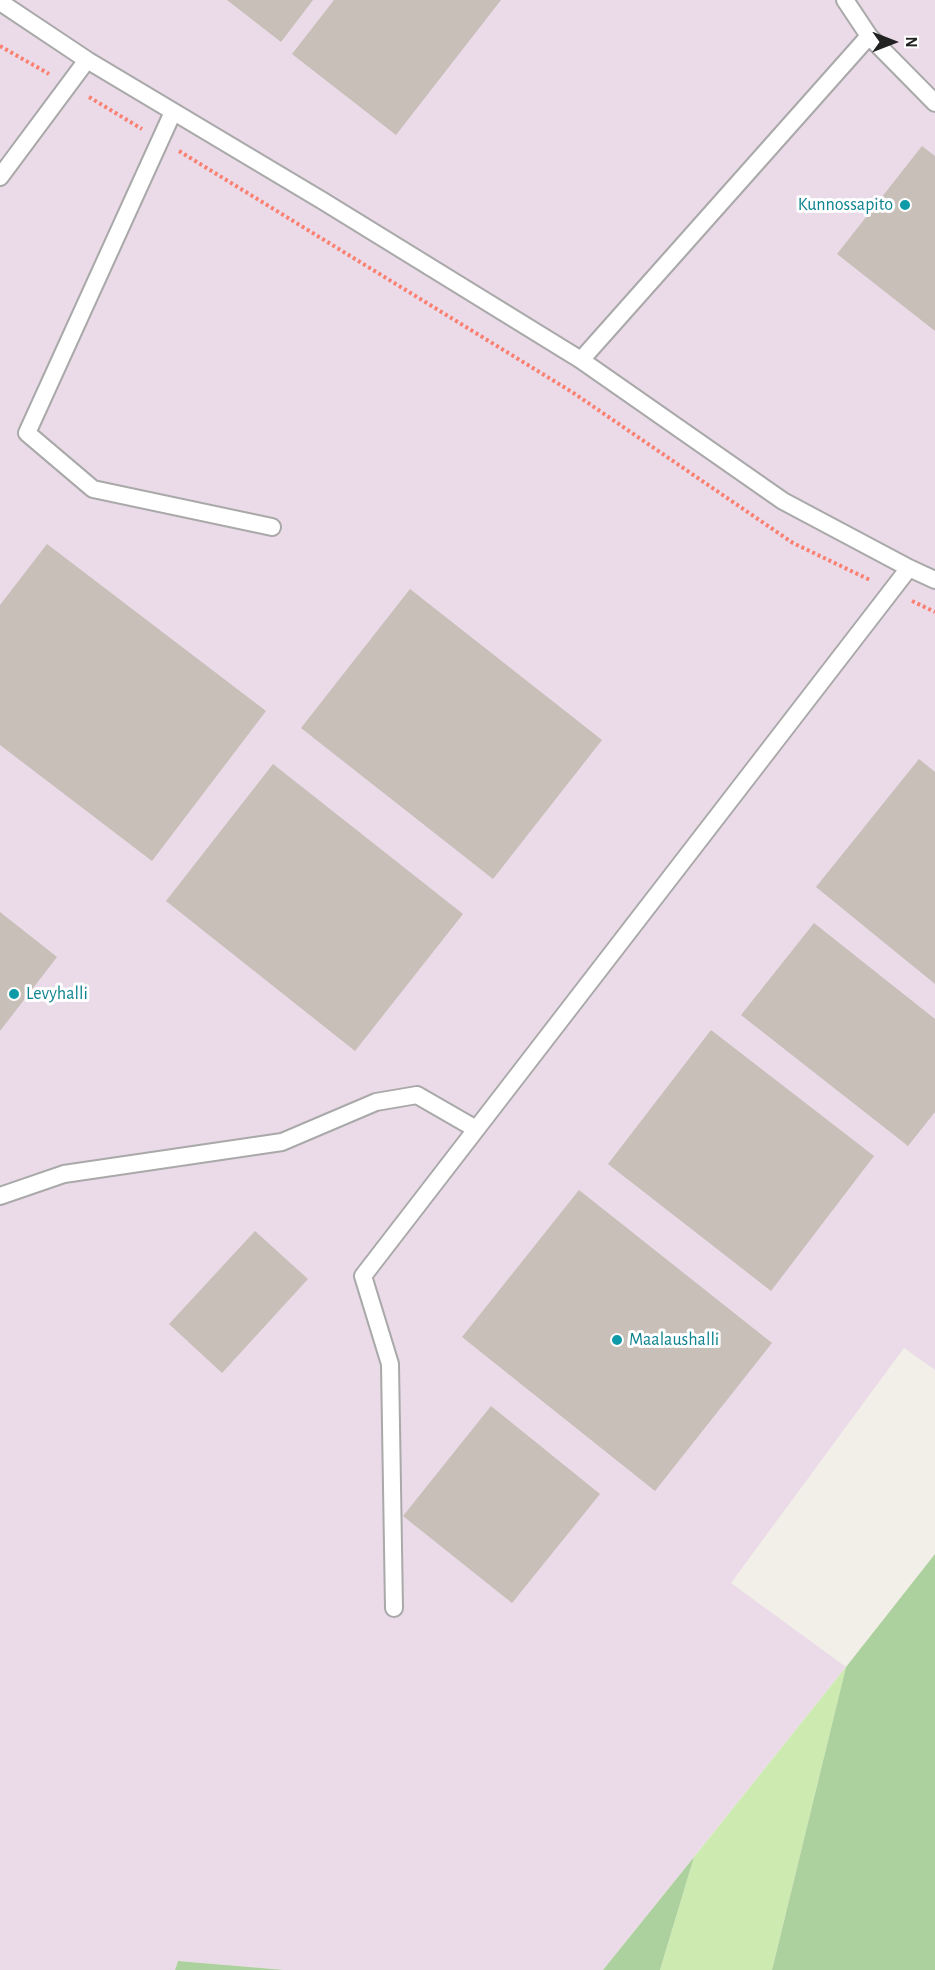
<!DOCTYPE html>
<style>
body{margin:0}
#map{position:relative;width:935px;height:1970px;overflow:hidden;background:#f2efe9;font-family:"Alegreya Sans",sans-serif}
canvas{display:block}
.north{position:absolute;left:863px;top:12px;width:60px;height:60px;-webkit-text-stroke:4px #fff;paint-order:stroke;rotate:90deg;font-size:16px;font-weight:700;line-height:24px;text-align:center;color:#222}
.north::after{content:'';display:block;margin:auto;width:21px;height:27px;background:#222;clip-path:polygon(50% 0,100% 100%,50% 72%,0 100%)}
</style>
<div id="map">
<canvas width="935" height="1970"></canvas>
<div class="north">N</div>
</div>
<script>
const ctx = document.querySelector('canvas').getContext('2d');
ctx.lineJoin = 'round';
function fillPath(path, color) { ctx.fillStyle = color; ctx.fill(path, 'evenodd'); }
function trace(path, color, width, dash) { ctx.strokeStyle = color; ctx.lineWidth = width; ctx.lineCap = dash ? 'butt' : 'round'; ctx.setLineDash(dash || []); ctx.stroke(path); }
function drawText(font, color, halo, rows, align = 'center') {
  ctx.font = font + ' "Alegreya Sans",sans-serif'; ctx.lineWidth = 6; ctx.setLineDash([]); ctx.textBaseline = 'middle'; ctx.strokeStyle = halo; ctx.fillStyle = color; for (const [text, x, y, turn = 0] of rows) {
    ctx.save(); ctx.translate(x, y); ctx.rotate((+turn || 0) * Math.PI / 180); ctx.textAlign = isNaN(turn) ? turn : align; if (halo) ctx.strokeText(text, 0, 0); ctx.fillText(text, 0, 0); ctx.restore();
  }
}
const industrial = new Path2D(`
 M0,0H935V1370L904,1348L731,1583L846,1667L603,1970H285L178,1961L175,1970H0Z`);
const grass = new Path2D(`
 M846,1667L772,1970H660L694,1857Z`);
const forest = new Path2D(`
 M935,1554V1970H772L846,1667Z
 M694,1857L660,1970H603Z
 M178,1961L285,1970H175Z`);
const building = new Path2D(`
 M227,0H313L281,42Z
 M334,0H501L396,135L292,54Z
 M922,146L935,156V331L837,254Z
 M47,544L266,711L152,861L0,745V605Z
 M410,589L602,740L493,879L301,728Z
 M919,759L935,772V984L816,887Z
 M273,764L463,914L355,1051L166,901Z
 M0,912L57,957L0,1031Z
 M814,923L935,1019V1112L908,1146L741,1015Z
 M711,1030L874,1156L771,1291L608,1164Z
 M579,1190L772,1343L655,1491L462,1337Z
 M255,1231L308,1279L222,1373L169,1324Z
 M491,1406L600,1494L512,1603L403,1516Z`);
const path = new Path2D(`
 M0,46L49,74
 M89,97L142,129
 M179,151L572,392L793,543L870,580
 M912,601L935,612`);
const lane = new Path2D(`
 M845,0L869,36L935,103
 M0,2L87,60L323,201L581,360L783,501L909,568L935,580
 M173,112L27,433L93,489L272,527
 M0,177L87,60
 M581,360L869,36
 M0,1196L64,1174L282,1142L376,1102L417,1095L476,1129
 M394,1608L390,1364L363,1276L909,568`);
const markers = [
 [905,205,6,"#0f9aa8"],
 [14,994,6,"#0f9aa8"],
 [617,1340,6,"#0f9aa8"]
];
const cultureNames = [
 ["Kunnossapito",893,205,"right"],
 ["Levyhalli",26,994],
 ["Maalaushalli",629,1340]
];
fillPath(industrial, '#ebdbe8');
fillPath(grass, '#cdebb0');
fillPath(forest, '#add19e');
fillPath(building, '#c7bfb8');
trace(lane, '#a9a9a9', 20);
trace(path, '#fa8072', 4, [3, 3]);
trace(lane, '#fff', 16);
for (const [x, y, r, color] of markers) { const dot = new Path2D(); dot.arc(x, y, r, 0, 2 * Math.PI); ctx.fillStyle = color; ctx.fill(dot); trace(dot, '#fff', 2); }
drawText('18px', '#0d838f', '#fff', cultureNames, 'left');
</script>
